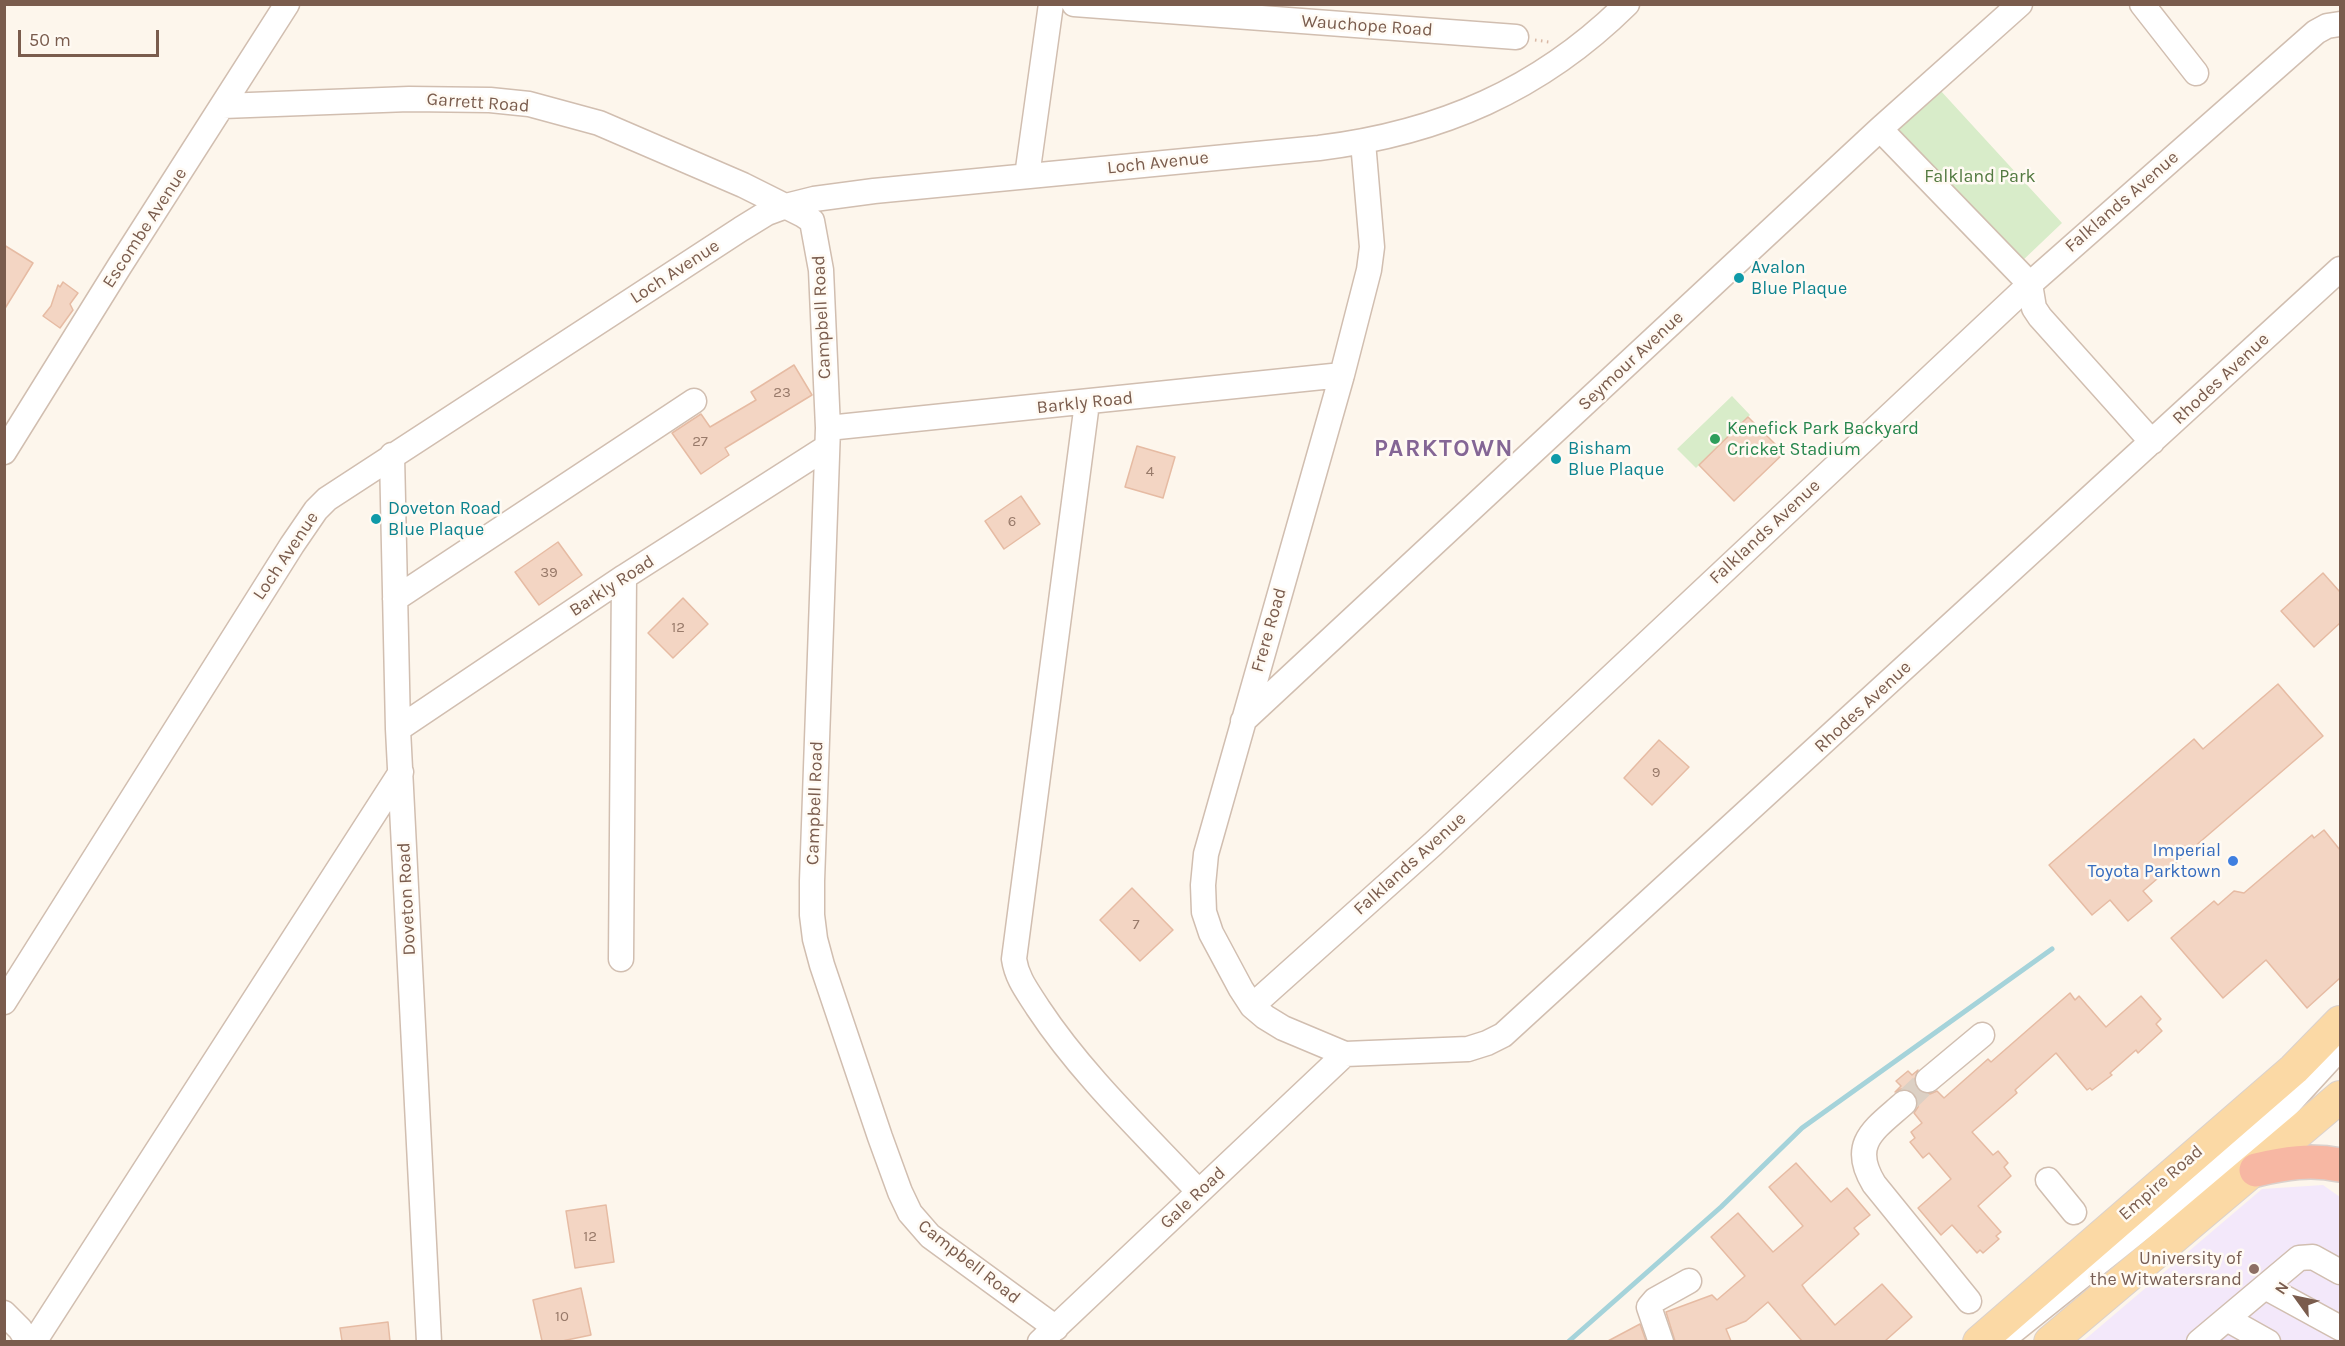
<!DOCTYPE html>
<style>
body{margin:0}
#map{position:relative;width:2345px;height:1346px;overflow:hidden;background:#fdf6ec;font-family:Karla,sans-serif}
canvas{display:block}
.frame{position:absolute;inset:0;border:6px solid #7a5c4d;pointer-events:none}
.north{position:absolute;left:2267px;top:1268px;width:60px;height:60px;-webkit-text-stroke:4px #fffaf3;paint-order:stroke;rotate:303deg;font-size:16px;font-weight:700;line-height:24px;text-align:center;color:#7a5c4d}
.north::after{content:'';display:block;margin:auto;width:21px;height:27px;background:#7a5c4d;clip-path:polygon(50% 0,100% 100%,50% 72%,0 100%)}
.scale{position:absolute;left:18px;top:30px;width:141px;height:27px;box-sizing:border-box;border:3px solid #7a5c4d;border-top:0;padding-left:8px;font-size:18px;line-height:21px;white-space:nowrap;color:#7a5c4d;-webkit-text-stroke:4px #fffaf3;paint-order:stroke}
</style>
<div id="map">
<canvas width="2345" height="1346"></canvas>
<div class="frame"></div>
<div class="north">N</div>
<div class="scale">50 m</div>
</div>
<script>
const ctx = document.querySelector('canvas').getContext('2d');
ctx.lineJoin = 'round';
function fillPath(path, color) { ctx.fillStyle = color; ctx.fill(path, 'evenodd'); }
function trace(path, color, width, dash) { ctx.strokeStyle = color; ctx.lineWidth = width; ctx.lineCap = dash ? 'butt' : 'round'; ctx.setLineDash(dash || []); ctx.stroke(path); }
function drawText(font, color, halo, rows, align = 'center') {
  ctx.font = font + ' Karla,sans-serif'; ctx.lineWidth = 5; ctx.setLineDash([]); ctx.textBaseline = 'middle'; ctx.strokeStyle = halo; ctx.fillStyle = color; for (const [text, x, y, turn = 0] of rows) {
    ctx.save(); ctx.translate(x, y); ctx.rotate((+turn || 0) * Math.PI / 180); ctx.textAlign = isNaN(turn) ? turn : align; if (halo) ctx.strokeText(text, 0, 0); ctx.fillText(text, 0, 0); ctx.restore();
  }
}
const education = new Path2D(`
 M2323,1185L2340,1197V1341L2082,1342L2262,1189Z`);
const green = new Path2D(`
 M1940,90L2062,223L2020,263L1897,130Z
 M1732,396L1750,415L1734,431L1751,447L1732,466L1715,449L1696,468L1677,449Z`);
const stream = new Path2D(`
 M1568,1342L1721,1207L1802,1128L2052,949`);
const building = new Path2D(`
 M4,245L33,263L4,310Z
 M63,282L78,293L70,304L73,310L60,328L43,316L51,306L58,285L60,287Z
 M794,365L812,395L725,448L729,455L701,474L672,433L701,414L710,427L756,400L751,392Z
 M1748,417L1784,453L1734,501L1699,465Z
 M1137,446L1175,457L1163,498L1125,487Z
 M1021,496L1040,524L1004,549L985,521Z
 M558,542L582,575L539,605L515,572Z
 M2323,573L2340,592V623L2314,647L2281,611Z
 M683,598L708,624L673,658L648,633Z
 M2278,684L2323,736L2143,891L2152,901L2128,921L2110,900L2092,915L2049,865L2194,739L2203,749Z
 M1659,740L1689,767L1652,805L1624,778Z
 M2324,830L2340,850V978L2307,1008L2266,960L2223,998L2171,938L2214,901L2218,905L2234,891L2244,893L2312,835L2314,838Z
 M1132,888L1173,930L1140,961L1100,920Z
 M2070,993L2075,1000L2079,996L2106,1027L2141,996L2161,1019L2156,1024L2162,1031L2138,1053L2136,1050L2110,1073L2112,1075L2092,1090L2090,1088L2087,1090L2056,1053L2015,1090L2017,1093L1972,1132L1993,1155L1998,1151L2008,1163L2004,1167L2011,1176L1978,1206L2001,1232L1996,1236L1999,1239L1983,1253L1980,1250L1977,1253L1952,1225L1941,1235L1918,1208L1951,1179L1929,1153L1923,1158L1910,1142L1915,1138L1911,1132L1922,1123L1914,1113L1918,1107V1100L1914,1093L1908,1089H1901L1895,1092L1901,1086L1896,1081L1908,1071L1912,1075L1918,1070L1914,1082L1917,1090L1930,1094L1937,1091L1944,1098L1988,1059L1991,1062Z
 M1796,1163L1831,1202L1847,1188L1870,1215L1854,1228L1859,1234L1802,1285L1806,1291L1835,1325L1882,1284L1912,1317L1885,1341H1802L1768,1302L1746,1321L1726,1329L1731,1341H1675L1666,1312L1712,1295L1717,1300L1745,1276L1711,1237L1738,1213L1773,1252L1803,1226L1769,1187Z
 M606,1205L614,1262L575,1268L566,1211Z
 M581,1288L591,1335L562,1341H542L533,1300Z
 M388,1322L390,1341H342L340,1328Z
 M1640,1324L1646,1341H1608Z`);
const minorTunnel = new Path2D(`
 M1904,1103L1928,1080`);
const path = new Path2D(`
 M1535,40L1549,42`);
const minor = new Path2D(`
 M1074,4L1516,37
 M2142,4L2196,73
 M223,106L409,99L490,100L529,104L599,123L743,185L803,215L812,221L821,270L828,428L812,881V915L815,939L822,965L880,1137L900,1192L910,1213L930,1236L1056,1328
 M1880,129L2030,284L2034,308L2040,317L2152,442
 M1363,142L1372,247L1369,270L1342,375L1206,854L1203,885L1204,912L1211,933L1241,989L1252,1006L1265,1017L1283,1028L1345,1054L1468,1049L1487,1043L1503,1035L2340,269
 M1027,176L1051,4
 M1087,403L1014,959C1017,979 1028,992 1038,1008C1083,1076 1144,1133 1199,1192
 M828,428L1342,375
 M4,452L119,267L287,4
 M392,455L398,729L429,1342
 M395,599L694,401
 M1243,721L1880,129L2020,4
 M398,729L624,577L827,447
 M621,959L624,577
 M4,1002L292,545L316,510L327,499L741,229L767,213L786,206L814,199L874,191L1319,148C1440,133 1540,90 1627,4
 M1252,1006L1433,844L2030,284L2316,32L2327,26L2340,24
 M1928,1080L1982,1035
 M1904,1103C1875,1129 1849,1143 1874,1184L1969,1301
 M2048,1180L2074,1212
 M2265,1287L2340,1328
 M4,1313L20,1329L28,1342
 M2227,1319L2268,1342
 M2012,1332L2224,1162L2284,1109L2340,1048
 M34,1342L401,772
 M1040,1342L1345,1054
 M1661,1342L1649,1307L1655,1300L1689,1281
 M2199,1342L2299,1258L2313,1257L2340,1272`);
const major = new Path2D(`
 M1979,1342L2294,1069L2340,1022
 M2050,1342L2340,1097`);
const highway = new Path2D(`
 M2256,1170C2285,1163 2311,1159 2340,1165`);
const markers = [
 [1739,278,6,"#0f9aa8"],
 [1715,439,6,"#2e9e5b"],
 [1556,459,6,"#0f9aa8"],
 [376,519,6,"#0f9aa8"],
 [2233,861,6,"#3f7fe0"],
 [2254,1269,6,"#8d6e63"]
];
const numberNames = [
 ["23",782,393],
 ["27",700,442],
 ["4",1150,472],
 ["6",1012,522],
 ["39",549,573],
 ["12",678,628],
 ["9",1656,773],
 ["7",1136,925],
 ["12",590,1237],
 ["10",562,1317]
];
const streetNames = [
 ["Wauchope Road",1367,26,4],
 ["Garrett Road",478,103,4],
 ["Loch Avenue",1158,163,-6],
 ["Falklands Avenue",2122,202,-41],
 ["Escombe Avenue",145,228,-57],
 ["Loch Avenue",675,272,-33],
 ["Campbell Road",822,317,-93],
 ["Seymour Avenue",1631,361,-43],
 ["Rhodes Avenue",2221,379,-43],
 ["Barkly Road",1085,403,-6],
 ["Falklands Avenue",1765,532,-43],
 ["Loch Avenue",286,556,-56],
 ["Barkly Road",612,586,-33],
 ["Frere Road",1269,630,-74],
 ["Rhodes Avenue",1863,707,-43],
 ["Campbell Road",815,803,-88],
 ["Falklands Avenue",1410,864,-42],
 ["Doveton Road",407,899,-93],
 ["Empire Road",2161,1183,-41],
 ["Gale Road",1193,1198,-43],
 ["Campbell Road",969,1262,38]
];
const parkNames = [
 ["Falkland Park",1980,177]
];
const cultureNames = [
 ["Avalon",1751,268],
 ["Blue Plaque",1751,289],
 ["Bisham",1568,449],
 ["Blue Plaque",1568,470],
 ["Doveton Road",388,509],
 ["Blue Plaque",388,530]
];
const leisureNames = [
 ["Kenefick Park Backyard",1727,429],
 ["Cricket Stadium",1727,450]
];
const shopNames = [
 ["Imperial",2221,851],
 ["Toyota Parktown",2221,872]
];
const educationNames = [
 ["University of",2242,1259],
 ["the Witwatersrand",2242,1280]
];
const districtNames = [
 ["PARKTOWN",1444,449]
];
fillPath(education, '#f3e8fa');
fillPath(green, '#d8ecc9');
trace(stream, '#a5d3da', 5);
fillPath(building, '#f3d5c3');
trace(building, '#e6bba3', 1.5);
trace(minorTunnel, '#dcd0c4', 24, [24, 12]);
trace(minor, '#d1beb0', 27);
trace(major, '#dad1cd', 34);
trace(highway, '#dad1cd', 36);
trace(path, '#d9b8a5', 3, [1.5, 4.5]);
trace(minor, '#fff', 24);
trace(major, '#fbd9a5', 32);
trace(highway, '#f7b7a3', 33);
for (const [x, y, r, color] of markers) { const dot = new Path2D(); dot.arc(x, y, r, 0, 2 * Math.PI); ctx.fillStyle = color; ctx.fill(dot); trace(dot, '#fffaf3', 2); }
drawText('15px', '#987a6a', null, numberNames);
drawText('18px', '#7a5c4d', '#fffaf3', streetNames);
drawText('18px', '#537a41', '#fffaf3', parkNames);
drawText('18px', '#0d838f', '#fffaf3', cultureNames, 'left');
drawText('18px', '#27864d', '#fffaf3', leisureNames, 'left');
drawText('18px', '#366cbe', '#fffaf3', shopNames, 'right');
drawText('18px', '#785e54', '#fffaf3', educationNames, 'right');
ctx.letterSpacing = '1.5px';
drawText('bold 24px', '#846695', '#fffaf3', districtNames);
ctx.letterSpacing = '0px';
</script>
